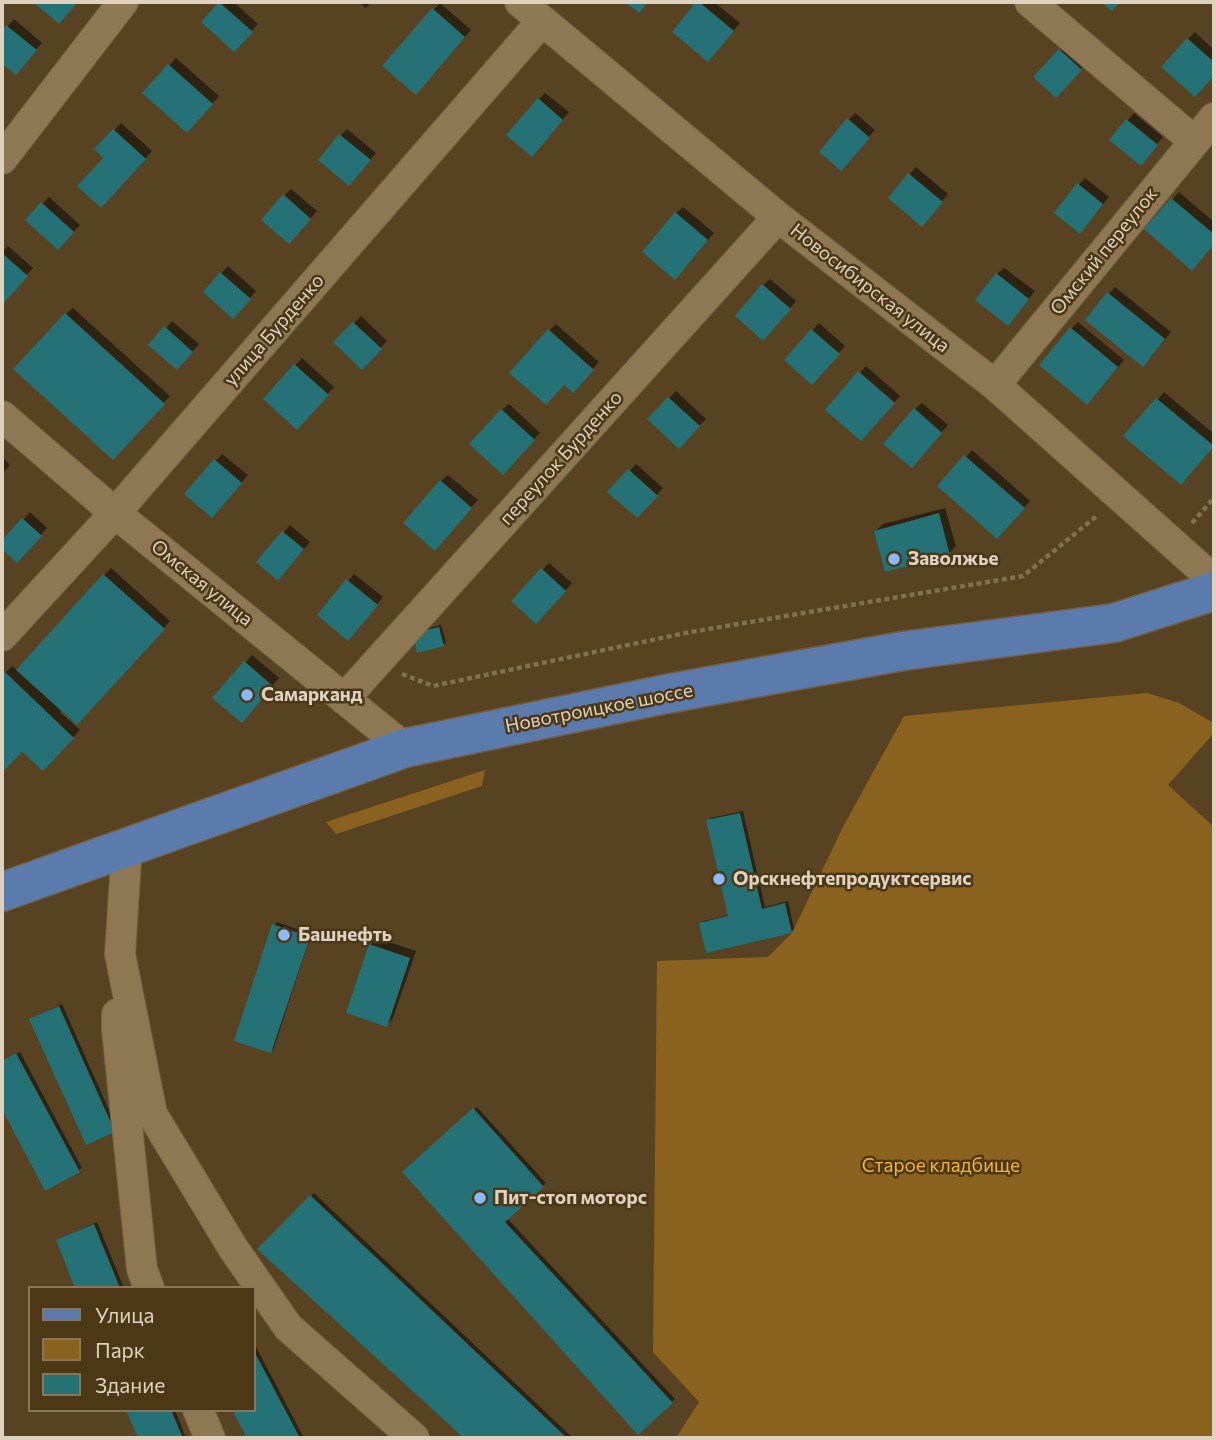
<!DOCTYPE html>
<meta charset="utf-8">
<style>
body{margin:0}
#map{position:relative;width:1216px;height:1440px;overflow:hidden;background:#574321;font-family:Commissioner,sans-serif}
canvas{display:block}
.frame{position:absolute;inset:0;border:4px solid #ded2bf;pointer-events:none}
.legend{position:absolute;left:28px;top:1286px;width:228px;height:126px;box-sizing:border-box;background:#4c3816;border:2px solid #86765a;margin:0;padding:9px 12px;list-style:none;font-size:21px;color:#ded2bf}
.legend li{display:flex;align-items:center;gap:14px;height:35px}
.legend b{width:35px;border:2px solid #86765a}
</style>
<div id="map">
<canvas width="1216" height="1440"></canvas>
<div class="frame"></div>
<ul class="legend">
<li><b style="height:9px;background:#5b7bac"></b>Улица</li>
<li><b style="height:19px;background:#89631d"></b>Парк</li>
<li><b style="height:19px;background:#247275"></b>Здание</li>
</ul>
</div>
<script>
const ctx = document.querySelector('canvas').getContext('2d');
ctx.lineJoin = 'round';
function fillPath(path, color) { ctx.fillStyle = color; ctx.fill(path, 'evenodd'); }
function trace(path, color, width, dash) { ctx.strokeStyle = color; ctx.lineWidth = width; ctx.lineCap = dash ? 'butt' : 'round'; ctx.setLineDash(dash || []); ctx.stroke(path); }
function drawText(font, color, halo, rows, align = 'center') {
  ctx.font = font + ' Commissioner,sans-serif'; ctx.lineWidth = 5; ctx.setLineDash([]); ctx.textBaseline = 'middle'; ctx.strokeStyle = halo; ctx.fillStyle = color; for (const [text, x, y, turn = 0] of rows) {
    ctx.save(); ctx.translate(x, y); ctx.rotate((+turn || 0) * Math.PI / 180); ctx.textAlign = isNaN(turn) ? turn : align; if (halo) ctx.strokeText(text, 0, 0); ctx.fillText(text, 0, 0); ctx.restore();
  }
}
const green = new Path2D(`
 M1147,693L1179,703L1214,723V733L1168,785L1214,827V1438H676L699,1402L653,1352L657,961L768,957L792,933L844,825L904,716Z
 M485,770L482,786L336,834L326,822Z`);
const shadow = new Path2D(`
 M222,2H234L258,24L241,43L203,22Z
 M359,2H371L366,8Z
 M699,2H714L740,23L715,53L674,31Z
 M440,3L471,30L422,86L433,10Z
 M14,19L42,43L15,73L2,61V33Z
 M1195,32L1214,50V74L1202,88L1188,39Z
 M1066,43L1087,62L1056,95L1060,50Z
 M176,58L219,96L194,124L145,93Z
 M545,93L569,112L538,148L539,99Z
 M855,113L875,130L847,162L849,120Z
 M1134,113L1163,137L1147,156L1112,139Z
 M121,123L152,151L101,206L106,158L96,149Z
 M347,129L376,153L356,177L341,135Z
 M916,167L948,194L929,217L890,197Z
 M1085,178L1109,197L1086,225L1079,184Z
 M291,189L317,211L296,235L284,196Z
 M1179,192L1214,222V243L1199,262L1146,229Z
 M49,197L80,225L58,248L27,220Z
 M683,207L714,233L682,271L676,213Z
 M8,246L33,268L2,303V252Z
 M228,266L256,291L240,310L205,292Z
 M1004,268L1035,291L1014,317L997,274Z
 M770,279L796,301L770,332L763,285Z
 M1115,287L1171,332L1150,358L1109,294Z
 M73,308L170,396L120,451L66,314Z
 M361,316L387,341L362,367L336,342Z
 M172,321L199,344L184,361L166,328Z
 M1078,322L1124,360L1094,396L1071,329Z
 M819,323L845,346L818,376L786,360Z
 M556,324L599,362L573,390L564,383L549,331Z
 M302,358L334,387L303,421L265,399Z
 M866,366L900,396L868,432L827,409Z
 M676,391L706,419L679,447L649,419Z
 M1164,392L1214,434V444L1188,476L1126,436Z
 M922,403L948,425L918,459L915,409Z
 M509,404L540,433L509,466L502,410Z
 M972,450L1030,501L1004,530L940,486Z
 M222,454L248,475L219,509L187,494Z
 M2,457L10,465L2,474Z
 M636,464L663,488L637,516L610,492Z
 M448,475L478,500L441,542V481Z
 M945,508L956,546L949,553L876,531L883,524Z
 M30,512L47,528L17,560L2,547V543Z
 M290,525L310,542L285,572L258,562Z
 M549,563L572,583L536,622L513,601Z
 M111,568L170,621L84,716L62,709L60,712L80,730L43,769L22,749L2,771V676L12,666L18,671Z
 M354,574L383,597L355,632L319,615Z
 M441,625L446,642L443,645L417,631Z
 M252,655L279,678L248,714L214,698Z
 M743,811L765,907L788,901L794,929L791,932L701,924L704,921L730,915L708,821L711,818Z
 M277,922L311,934L274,1048L271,1051L274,925Z
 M377,938L416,951L393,1018L387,1025L370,945Z
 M62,1004L117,1128L114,1131L31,1019Z
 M20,1052L82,1168L46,1188L2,1105V1061Z
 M477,1107L546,1183L507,1218L675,1399L638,1432L404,1172Z
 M314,1193L573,1438H466L259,1249Z
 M97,1222L124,1288H77L58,1240Z
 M254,1343L304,1438H249L234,1410H254Z
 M128,1410H175L186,1438H140Z`);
const building = new Path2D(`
 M33,2H78L59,24Z
 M219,2L253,32L234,52L201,22Z
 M625,2H648L639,13Z
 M696,2H699L734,31L708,62L672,32Z
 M1101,2H1120L1112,11Z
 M432,8L465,37L416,95L382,66Z
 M6,25L37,50L16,75L2,64V30Z
 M1187,38L1214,62V76L1195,97L1161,67Z
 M1059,49L1082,70L1056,98L1033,77Z
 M168,64L213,104L187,133L142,93Z
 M538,98L563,120L532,157L506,135Z
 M847,118L870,138L841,171L819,152Z
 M1126,119L1158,145L1141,166L1109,140Z
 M113,129L146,159L101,208L77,186L103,158L94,149Z
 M339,134L371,160L349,186L318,160Z
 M908,173L943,202L922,227L888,198Z
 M1077,183L1103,204L1080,234L1054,213Z
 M283,194L311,219L289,244L261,220Z
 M1171,198L1214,234V244L1192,271L1144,229Z
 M41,202L74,232L58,250L25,220Z
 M675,212L708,240L675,280L642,252Z
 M2,253L28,276L2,305Z
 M220,272L251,299L233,319L203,292Z
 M996,273L1029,299L1008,326L975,300Z
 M762,284L791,309L763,341L735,316Z
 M1107,292L1165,339L1143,367L1085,320Z
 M65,313L165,404L113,460L13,369Z
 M353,322L382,349L362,370L333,342Z
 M164,326L193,352L177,370L148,345Z
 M1070,327L1118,367L1087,405L1039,365Z
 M548,329L594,370L573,393L564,385L546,405L509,373Z
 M811,329L840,354L812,385L784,360Z
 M294,364L329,395L297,430L263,399Z
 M858,371L895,403L861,441L825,410Z
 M668,397L700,426L679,449L647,419Z
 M1156,398L1214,446L1181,485L1123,436Z
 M914,408L942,433L912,468L883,444Z
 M501,409L535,440L503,475L469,444Z
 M964,455L1025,508L997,539L937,486Z
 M214,459L242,483L212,518L184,494Z
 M628,469L658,496L637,518L607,492Z
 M440,480L472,508L435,551L403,523Z
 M939,513L950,555L885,572L874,531Z
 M22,518L42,536L17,563L2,549V540Z
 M282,531L304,549L278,581L256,562Z
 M541,568L566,591L536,624L511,601Z
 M103,574L165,629L77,725L16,670Z
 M346,579L378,605L348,641L317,615Z
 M439,627L444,646L417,653L412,633Z
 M244,661L273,686L242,723L212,698Z
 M4,671L74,738L43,771L22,752L2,773V674Z
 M740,813L762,909L785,903L792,933L706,953L699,923L728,916L706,820Z
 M272,924L310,937L271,1053L234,1041Z
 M369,944L410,958L387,1027L346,1013Z
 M59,1006L115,1132L86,1145L29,1019Z
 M16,1053L80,1172L45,1191L2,1109V1061Z
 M473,1108L544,1187L505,1222L673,1403L638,1435L402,1172Z
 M310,1195L567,1438H464L257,1249Z
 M94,1224L120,1288H75L56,1240Z
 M254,1351L300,1438H247L232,1410H254Z
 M126,1410H171L183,1438H138Z`);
const path = new Path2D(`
 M1192,523L1214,498
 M402,674L433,686L685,633L1023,576L1098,515`);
const minor = new Path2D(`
 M520,2L778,217L995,385L1214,580
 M1030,2L1194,141
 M2,159L123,2
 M995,385L1214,118
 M2,416L115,513L405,748
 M2,636L115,513L542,21
 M344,699L778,217
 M127,845L120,954L152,1114L233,1248L288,1327L414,1438
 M117,1014V1030L142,1269L149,1288
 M198,1410L210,1438`);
const major = new Path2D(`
 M2,892L405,748L666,694L903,651L1114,623L1214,591`);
const markers = [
 [894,559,7,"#8db9fc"],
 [247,695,7,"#8db9fc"],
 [719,879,7,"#8db9fc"],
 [284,935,7,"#8db9fc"],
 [480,1198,7,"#8db9fc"]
];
const streetNames = [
 ["Омский переулок",1104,251,-51],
 ["Новосибирская улица",870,288,38],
 ["улица Бурденко",274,330,-49],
 ["переулок Бурденко",561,458,-48],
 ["Омская улица",202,583,39],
 ["Новотроицкое шоссе",599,708,-11]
];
const poiNames = [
 ["Заволжье",908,559],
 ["Самарканд",261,695],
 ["Орскнефтепродуктсервис",733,879],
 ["Башнефть",298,935],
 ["Пит-стоп моторс",494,1198]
];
const parkNames = [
 ["Старое кладбище",941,1166]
];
fillPath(green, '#89631d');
fillPath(shadow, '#0007');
fillPath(building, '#247275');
trace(minor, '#705f41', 32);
trace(major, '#705f41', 41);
trace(path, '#827053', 4.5, [5, 3.5]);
trace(minor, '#8e7854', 30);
trace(major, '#5b7bac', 38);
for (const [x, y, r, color] of markers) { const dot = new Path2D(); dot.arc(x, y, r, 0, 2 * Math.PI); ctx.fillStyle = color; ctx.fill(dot); trace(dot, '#4c3816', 2.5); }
drawText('19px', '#ded2bf', '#4c3816', streetNames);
drawText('bold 19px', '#ded2bf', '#4c3816', poiNames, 'left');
drawText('19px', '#f7b537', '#4c3816', parkNames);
</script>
